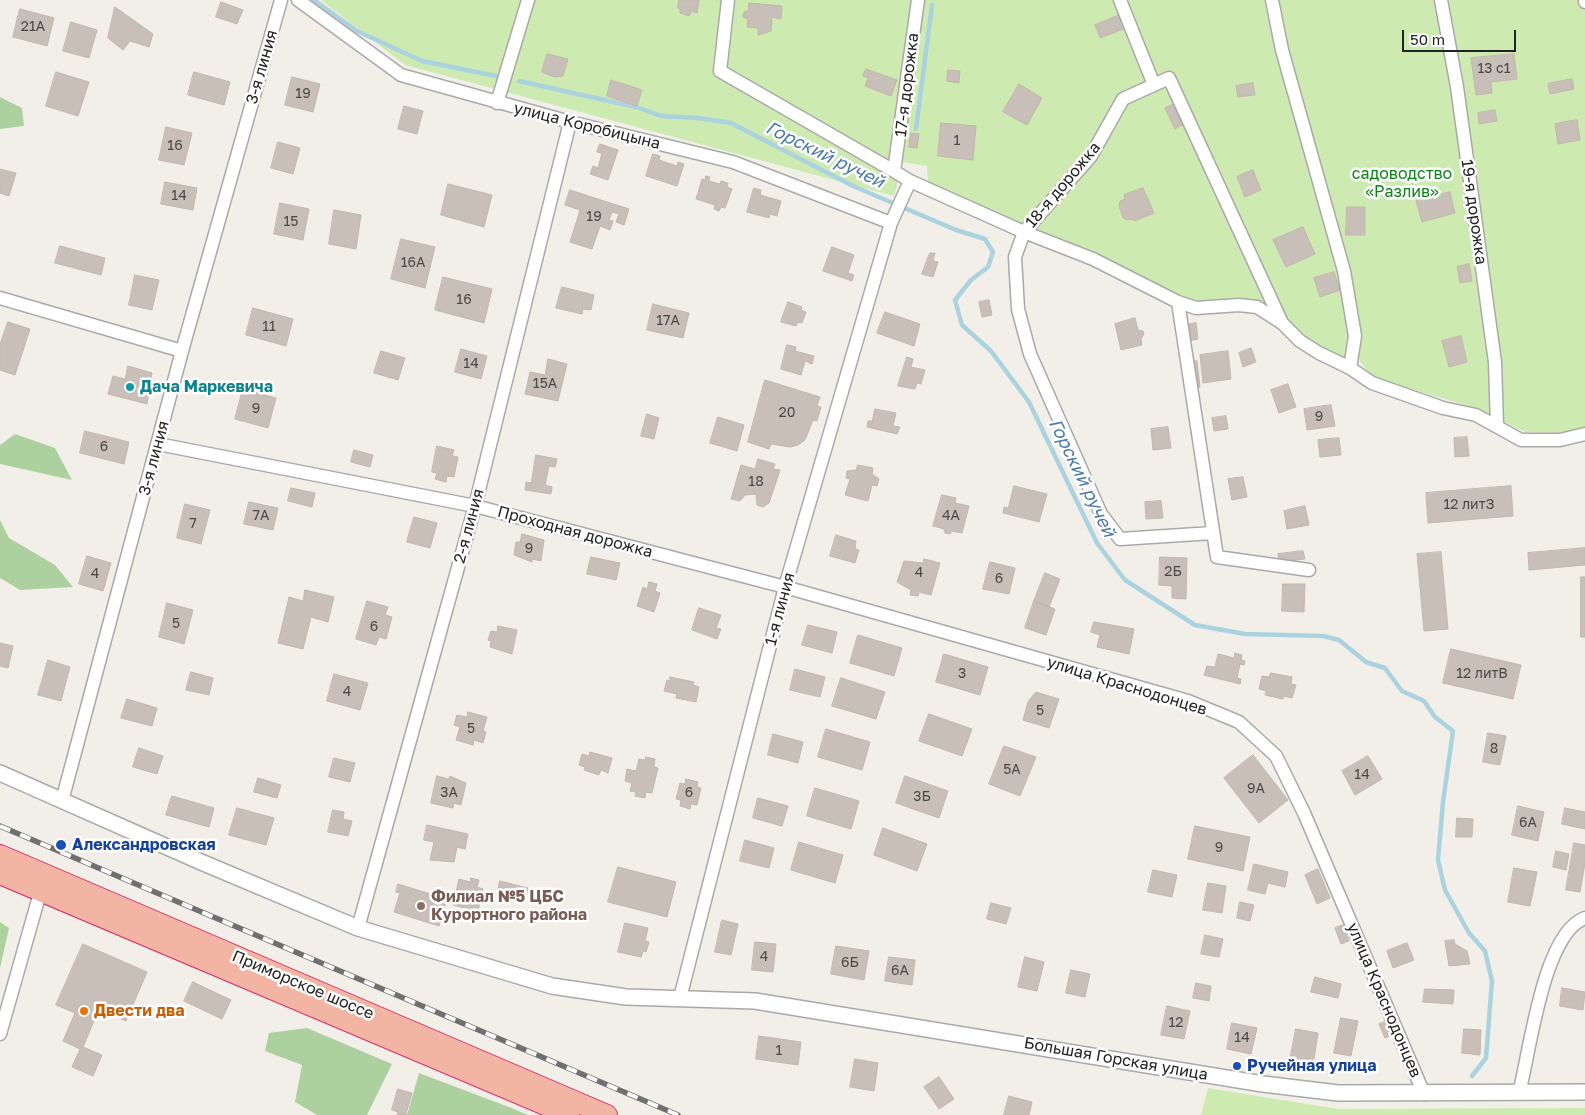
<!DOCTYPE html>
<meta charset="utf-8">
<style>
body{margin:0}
#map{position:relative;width:1585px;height:1115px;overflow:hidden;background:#f2efe9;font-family:"Golos Text",sans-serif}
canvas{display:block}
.scale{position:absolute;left:1402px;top:30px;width:114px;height:22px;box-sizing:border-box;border:2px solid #222;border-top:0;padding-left:6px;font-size:15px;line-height:18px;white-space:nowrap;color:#222;-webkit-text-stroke:4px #fff;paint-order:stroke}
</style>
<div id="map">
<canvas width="1585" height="1115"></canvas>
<div class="scale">50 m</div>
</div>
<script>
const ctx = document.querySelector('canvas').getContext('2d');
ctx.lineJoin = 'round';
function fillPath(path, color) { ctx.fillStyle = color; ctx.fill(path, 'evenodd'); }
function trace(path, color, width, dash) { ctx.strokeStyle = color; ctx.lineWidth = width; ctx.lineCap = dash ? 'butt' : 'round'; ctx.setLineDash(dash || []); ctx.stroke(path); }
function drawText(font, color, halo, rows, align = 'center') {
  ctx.font = font + ' "Golos Text",sans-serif'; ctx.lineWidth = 5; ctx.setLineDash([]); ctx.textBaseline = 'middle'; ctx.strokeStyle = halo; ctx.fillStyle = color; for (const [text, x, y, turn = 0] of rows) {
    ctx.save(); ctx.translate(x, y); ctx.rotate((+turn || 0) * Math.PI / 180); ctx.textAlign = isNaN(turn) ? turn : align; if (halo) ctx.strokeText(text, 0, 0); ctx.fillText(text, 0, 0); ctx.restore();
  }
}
const grass = new Path2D(`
 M321,0H1585V429L1562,433L1525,432L1476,408L1373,378L1359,360L1315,356L1276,328L1253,300L1193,301L1087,249L993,213L928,183L927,166L903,162L894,196L405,65Z
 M1208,1088L1338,1109L1585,1108V1115H1201Z`);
const forest = new Path2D(`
 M0,97L22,108L24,126L0,129Z
 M15,434L55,448L72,480L0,464V445Z
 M0,520L9,538L55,565L73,587L20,590L0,578Z
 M0,922L9,928L0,968Z
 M307,1028L392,1064L367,1115H317L295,1102L302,1065L265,1051L269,1033Z
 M419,1073L514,1109L528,1115H407Z`);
const stream = new Path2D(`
 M314,0L357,31L422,61L496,76
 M519,81L636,107L661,116L698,118L731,123L853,186L956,230L985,239L993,252L988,267L971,280L955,300L962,325L991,351L1029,402L1097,543L1125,580L1195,625L1245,634L1323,636L1339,640L1366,662L1385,668L1402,691L1424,701L1435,717L1453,731L1443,802L1438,860L1445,890L1469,933L1485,951L1492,981L1486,1058L1472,1076
 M916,129L932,5`);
const building = new Path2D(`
 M679,0H699L697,13L691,11L689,16L680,13V9L678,8Z
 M221,2L243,10L237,24L216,17Z
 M749,3L782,6L781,19L772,17L771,31L758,35V28L747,27L748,19L743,17L744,12L748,11Z
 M115,7L153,34L149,47L130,41L123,50L108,38Z
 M20,9L54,18L47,46L13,37Z
 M1120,15L1126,28L1100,38L1095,25Z
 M71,22L97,30L89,58L63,51Z
 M547,54L568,59L563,76L554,77L542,72Z
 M1514,54L1517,79L1491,82L1492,93L1476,95L1471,58Z
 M866,69L897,80L891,96L865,86L868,78L863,76Z
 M948,70L960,71L959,83L947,81Z
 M56,72L89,82L78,116L46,106Z
 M194,72L230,82L224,105L188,95Z
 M292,77L320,84L313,112L285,105Z
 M1572,79L1574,89L1550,94L1548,84Z
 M611,80L642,90L637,106L607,96Z
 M1253,83L1255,95L1238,97L1236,86Z
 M1019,84L1042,98L1027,125L1003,112Z
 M1177,103L1186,123L1175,129L1165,108Z
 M404,106L423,111L417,134L398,129Z
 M1495,110L1497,121L1479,124L1478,113Z
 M1577,120L1580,140L1558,144L1555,124Z
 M941,123L976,126L973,160L938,156Z
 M166,127L192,133L184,165L159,160Z
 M911,133L919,134L917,148L909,147Z
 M278,142L300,148L293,174L271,168Z
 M600,144L618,150L608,180L590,174L593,166L598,168L602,153L597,152Z
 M653,154L660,156L659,160L677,166L678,162L684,164L677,186L646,176Z
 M0,169L16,173L9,196L0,193Z
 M1253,170L1261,190L1245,197L1237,177Z
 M706,176L710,177L709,181L720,184L721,181L728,183L727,187L732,189L725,208L721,207L719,211L714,209L715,205L696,199L702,179L705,180Z
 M165,182L197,188L193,210L161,204Z
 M448,184L492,195L484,227L441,215Z
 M754,188L761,190L760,195L781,201L777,216L770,214L769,218L747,212Z
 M1143,188L1154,213L1134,221L1132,219L1127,220L1123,218L1119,206L1120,201L1125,199L1124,195Z
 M570,190L629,209L624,225L616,222L619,214L612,212L609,220L613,221L610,230L600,226L592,249L570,242L580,210L565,205Z
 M1450,192L1455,213L1422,222L1416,201Z
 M280,203L309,209L303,240L274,234Z
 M1347,207H1365V235H1346Z
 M334,210L361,215L356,249L329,244Z
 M1303,227L1315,254L1286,267L1273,240Z
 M401,239L435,247L425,288L391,279Z
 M60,246L105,258L101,275L55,263Z
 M832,247L854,255L848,273L854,275L852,281L823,271Z
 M930,253H935L933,261L938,262L933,277L922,274Z
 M1469,264L1472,281L1460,283L1457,267Z
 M1334,272L1340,290L1320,297L1314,278Z
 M135,275L159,280L152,310L129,305Z
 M443,277L492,289L484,323L435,310Z
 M562,287L594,295L591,310L583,309L582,314L556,308Z
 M989,300L992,315L982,317L979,302Z
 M788,302L802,307L801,310L806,312L802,323L798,322L796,326L781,322Z
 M653,304L689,313L683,338L647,330Z
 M253,308L293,319L286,346L246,335Z
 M885,312L920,324L914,346L877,333Z
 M1135,318L1138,330L1143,331L1144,334L1141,339L1142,345L1121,350L1115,324Z
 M8,322L30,329L15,375L0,370V345Z
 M1196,323L1198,339L1188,341L1185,325Z
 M1461,336L1467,362L1449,367L1442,341Z
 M787,345L796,347L795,351L814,356L812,364L805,361L801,375L781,369Z
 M1251,348L1256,362L1243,367L1239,353Z
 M461,349L487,356L481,379L455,372Z
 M381,351L405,358L398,380L374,373Z
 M1228,351L1231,379L1203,383L1200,355Z
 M907,357L913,359L911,367L925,370L921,384L917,383L915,389L898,386Z
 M548,359L567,364L558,401L525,394L530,372L545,375Z
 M1197,361L1200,387L1193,388L1190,362Z
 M128,366L152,373L147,404L108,394L113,376L125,379Z
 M765,380L820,397L817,406L821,407L817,421L813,420L805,440L798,445L790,447L771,444L769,449L748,442Z
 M1288,384L1296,407L1279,413L1271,390Z
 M243,389L276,398L268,428L235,419Z
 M1331,405L1335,426L1307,430L1304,409Z
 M875,409L896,413L893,426L900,427L897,434L867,427L868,421H872Z
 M647,414L659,418L654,439L641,436Z
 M1226,416L1228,429L1214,431L1212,418Z
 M718,417L744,425L737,451L710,443Z
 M1168,427L1171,448L1153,450L1151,429Z
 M85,431L129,442L124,464L80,453Z
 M1467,437L1469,456L1455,457L1454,438Z
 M1339,438L1341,455L1320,457L1318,440Z
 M437,446L454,450L452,456L458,457L454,477L447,476L446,482L435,479L437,473L432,472Z
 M354,450L373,455L370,467L351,462Z
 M536,455L557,459L555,467L549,466L545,485L552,487L551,494L525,490L526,482L531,483Z
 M758,459L775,464L773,469L780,470L769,503L763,507L757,505L756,494L745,495L740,501L731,499L741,465L755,469Z
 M858,465L873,468L872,474L879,479L877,486L872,485L868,501L845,495L850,479L846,478L847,471L856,470Z
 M1243,477L1247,497L1232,500L1228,479Z
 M1014,486L1047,494L1039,522L1003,513L1004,507L1008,508Z
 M1511,486L1513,516L1428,523L1426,493Z
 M291,488L315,493L312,507L288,501Z
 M942,495L956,498L955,503L969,506L962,533L952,531L950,534L945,533L944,529L933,526Z
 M1161,501L1163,518L1146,519L1145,502Z
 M249,502L278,508L273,530L244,524Z
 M185,504L210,510L201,544L177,538Z
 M1305,506L1309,525L1287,529L1284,511Z
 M414,517L437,523L430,548L407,542Z
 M522,534L544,540L541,561L532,559V562L514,555L516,542H520Z
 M836,535L856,541L855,549L859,550L855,563L830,556Z
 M1585,548V565L1529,570L1528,553Z
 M1303,551L1305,559L1279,562L1278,554Z
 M1441,552L1448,629L1424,631L1417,554Z
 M87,556L111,563L103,591L79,584Z
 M591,557L620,563L616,580L587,574Z
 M1160,557L1187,558L1186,599L1172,598V586L1159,585Z
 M924,559L940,563L931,595L919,592L918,596L910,595L911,590L897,582L904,561L923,563Z
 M990,562L1015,568L1009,594L983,589Z
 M1045,573L1060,579L1049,607L1034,601Z
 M1581,577H1585V637H1581Z
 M649,582L657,584L655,591L660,593L654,612L637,606L643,587L647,589Z
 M1283,584H1305L1304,612L1282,611Z
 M305,590L334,597L328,622L311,617L303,649L278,643L289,597L303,601Z
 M367,601L388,607L385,615L392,617L386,639L379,637L376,645L356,639Z
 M1034,601L1055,609L1046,635L1025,628Z
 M167,603L193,610L184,644L159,637Z
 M699,608L721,615L716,628L721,629L717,639L692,630Z
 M1094,622L1134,629L1129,654L1097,647L1100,635L1091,632Z
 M808,625L837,632L832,653L802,645Z
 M498,626L517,630L512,654L490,647L491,641L488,640L491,631L497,632Z
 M858,635L902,648L894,676L850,663Z
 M0,643L13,646L8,668L0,666Z
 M1451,649L1521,665L1513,699L1443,683Z
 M1235,653L1242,655L1241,660L1245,661L1244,665L1240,664L1237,678L1241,679L1240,684L1204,675L1207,666L1215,667L1218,654L1234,658Z
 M944,654L988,667L980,695L936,682Z
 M48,660L70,667L61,701L38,695Z
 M795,669L825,677L820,697L790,690Z
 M191,672L213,678L209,695L186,690Z
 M1271,673L1292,677L1291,684L1296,685L1292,698L1284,696L1283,699L1265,695L1266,691L1259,689L1262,676L1269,677Z
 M334,674L368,683L360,710L327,701Z
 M670,677L694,682L693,685L699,687L696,702L676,698L677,694L664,691L667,680L670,681Z
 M841,678L885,692L876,719L832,706Z
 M1036,692L1059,699L1049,728L1023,720L1028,702Z
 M127,699L157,708L152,726L121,718Z
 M468,712L487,717L483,731L486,732L483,743L474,740L473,745L456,740L460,727L454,725L457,715L467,717Z
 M929,714L972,729L962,756L919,741Z
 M826,729L870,742L862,770L818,757Z
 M1488,733L1506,736L1500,765L1483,762Z
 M773,734L803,742L798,763L768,755Z
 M1004,746L1036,757L1020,796L989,784Z
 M139,748L163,756L157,774L133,767Z
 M590,752L612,758L608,773L601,770L599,775L584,770L585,767L579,765L582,754L589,756Z
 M1253,755L1288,800L1259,823L1224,778Z
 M1368,756L1382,779L1355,795L1342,771Z
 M646,757L655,759L654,767L658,768L652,793L646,792L645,798L635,796L636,792L630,791L632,783L625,781L627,769L636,771L639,759L645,760Z
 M334,758L355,763L350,782L329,777Z
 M437,776L449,779L450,776L466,783L461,805L454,803L453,808L431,803Z
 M905,776L948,791L939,818L896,803Z
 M258,778L281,785L277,798L254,792Z
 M686,779L698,782L697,787L701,788L697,805L691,804L690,809L680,806L681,800L676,799L680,783L685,784Z
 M815,788L859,801L851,829L807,816Z
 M172,796L214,808L209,827L166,815Z
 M758,798L788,806L782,826L753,818Z
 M1518,806L1544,812L1538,841L1512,835Z
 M237,808L274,818L266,845L229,835Z
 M1565,808L1585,812V829L1562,824Z
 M333,810L344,812L343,819L352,821L348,836L328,832Z
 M1457,818L1473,819L1472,837H1456Z
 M427,825L468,834L465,849L457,847L454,862L430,860L434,842L424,840Z
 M1195,826L1250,837L1243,871L1188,859Z
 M883,828L927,844L917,871L874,855Z
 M745,840L774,848L769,868L740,861Z
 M799,842L843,855L835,883L791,870Z
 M1574,843L1585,845V863L1580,892L1566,890Z
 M1556,851L1569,854L1566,870L1553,867Z
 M1254,864L1288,872L1285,887L1268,883L1265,894L1248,890Z
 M618,867L676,882L667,917L608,902Z
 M1514,868L1537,872L1530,906L1508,902Z
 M1318,869L1330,898L1317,904L1305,875Z
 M1153,870L1177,875L1172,897L1148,892Z
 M471,878L479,880L477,887L483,889L478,911L453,905L459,879L470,882Z
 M500,881L528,888L526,896L516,893L515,900L497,895Z
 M1208,883L1226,886L1222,913L1203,910Z
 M398,884L447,899L439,926L394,912L400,893L396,892Z
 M1240,902L1254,905L1250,921L1237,918Z
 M991,903L1011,908L1006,924L987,919Z
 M722,920L738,924L731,955L715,952Z
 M625,923L648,928L645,941L649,942L646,952L643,951L641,957L618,952Z
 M1343,925L1349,941L1341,944L1335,928Z
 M1205,935L1223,939L1219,957L1201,954Z
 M1454,940L1455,944L1467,951L1470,964L1449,966L1445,941Z
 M755,942L776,944L773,972L752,970Z
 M1407,943L1414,960L1393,968L1387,951Z
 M83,944L147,972L126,1021L99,1009L83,1047L102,1055L93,1076L72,1067L80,1049L63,1041L75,1013L56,1005Z
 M836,946L869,951L864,980L831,974Z
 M889,957L915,960L912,985L885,981Z
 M1025,957L1044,962L1037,991L1018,987Z
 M1071,970L1090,974L1085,997L1066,993Z
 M1315,977L1341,984L1338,998L1311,992Z
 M193,982L231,1000L222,1019L184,1001Z
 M1196,983L1211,986L1209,1001L1193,998Z
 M1562,988L1585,992L1583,1010L1560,1006Z
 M1425,989L1454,990L1453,1004L1423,1002Z
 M1167,1006L1190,1011L1184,1039L1161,1035Z
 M1341,1018L1358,1021L1351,1056L1334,1053Z
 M1388,1021L1393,1035L1385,1038L1379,1024Z
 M1232,1023L1257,1028L1251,1054L1227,1049Z
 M1296,1029L1318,1033L1313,1065L1290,1060Z
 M1464,1029L1481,1030L1480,1055L1462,1053Z
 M759,1036L801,1042L798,1065L756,1059Z
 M855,1059L878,1063L874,1091L850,1087Z
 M939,1077L954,1099L939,1109L924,1087Z
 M398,1089L412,1093L406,1114L409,1115H397L398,1112L392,1110Z
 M1009,1096L1032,1102L1029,1115H1004Z`);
const minor = new Path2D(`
 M298,0L401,75L570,122L733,162L891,223
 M1120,0L1154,85
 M1272,0L1282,50L1344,271L1355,336L1350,368
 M1441,0L1457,87L1495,362L1497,426
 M1585,0V2
 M497,103L528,0
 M894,171L918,0
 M910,181L1024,232L1093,259L1178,302L1196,308L1239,305L1257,307L1282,323L1300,341L1319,353L1350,368L1372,383L1443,408L1476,415L1521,440H1560L1585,434
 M0,298L182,351
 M1178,302L1217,557L1309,570
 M158,444L475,506L785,587L1188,701L1239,722L1276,756L1304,813L1424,1094
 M1213,533L1120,539L1101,514L1030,354L1018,309L1015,257L1024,232L1091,156L1123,99L1169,78L1282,323
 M62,801L182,351L281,0
 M358,928L475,506L570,122
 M680,998L785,587L891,223L910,181L894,171L720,71L728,0
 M0,1034L42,886
 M1519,1093C1530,1052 1543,933 1585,918`);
const tertiary = new Path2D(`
 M0,773L201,862L358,928L552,986L626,997L755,1001L1263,1084L1338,1093L1585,1092`);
const trunk = new Path2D(`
 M0,855L607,1115
 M0,874L569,1115`);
const rail = new Path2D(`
 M0,826L678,1115`);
const markers = [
 [130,387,5,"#0f9aa8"],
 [61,845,6,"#1a4fb4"],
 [421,906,5,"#8d6e63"],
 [84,1011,5,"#e8710a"],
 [1237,1066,5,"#1a4fb4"]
];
const numberNames = [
 ["21А",33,27],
 ["13 с1",1494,69],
 ["19",303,94],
 ["1",957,141],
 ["16",175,146],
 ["14",179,196],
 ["19",594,217],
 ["15",291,222],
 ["16А",413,263],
 ["16",464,300],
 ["17А",668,321],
 ["11",269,327],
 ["14",471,364],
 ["15А",545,384],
 ["9",256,409],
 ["20",787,413],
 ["9",1319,417],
 ["6",104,447],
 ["18",756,482],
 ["12 литЗ",1469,505],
 ["7А",261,516],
 ["4А",951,516],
 ["7",193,524],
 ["9",529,549],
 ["2Б",1173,572],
 ["4",919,573],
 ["4",95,574],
 ["6",999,579],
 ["5",176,624],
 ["6",374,627],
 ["3",962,674],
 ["12 литВ",1482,674],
 ["4",347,692],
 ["5",1040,711],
 ["5",471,729],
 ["8",1494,749],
 ["5А",1012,770],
 ["14",1362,775],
 ["9А",1256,789],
 ["3А",449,793],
 ["6",689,793],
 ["3Б",922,797],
 ["6А",1528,823],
 ["9",1219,848],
 ["4",764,957],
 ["6Б",850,963],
 ["6А",900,971],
 ["12",1176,1023],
 ["14",1242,1038],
 ["1",779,1051]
];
const streetNames = [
 ["3-я линия",262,67,-74],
 ["17-я дорожка",907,85,-83],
 ["улица Коробицына",587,126,14],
 ["18-я дорожка",1063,185,-50],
 ["19-я дорожка",1474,212,82],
 ["3-я линия",154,458,-75],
 ["2-я линия",469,526,-75],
 ["Проходная дорожка",575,532,15],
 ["1-я линия",780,609,-75],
 ["улица Краснодонцев",1127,686,17],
 ["Приморское шоссе",303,985,23],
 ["улица Краснодонцев",1384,1000,67],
 ["Большая Горская улица",1116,1059,10]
];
const parkNames = [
 ["садоводство",1402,174],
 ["«Разлив»",1402,192]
];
const cultureNames = [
 ["Дача Маркевича",140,387]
];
const transitNames = [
 ["Александровская",72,845],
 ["Ручейная улица",1247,1066]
];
const educationNames = [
 ["Филиал №5 ЦБС",431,897],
 ["Курортного района",431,915]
];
const foodNames = [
 ["Двести два",94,1011]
];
const waterNames = [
 ["Горский ручей",825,155,26],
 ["Горский ручей",1082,478,64]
];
fillPath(grass, '#cdebb0');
fillPath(forest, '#add19e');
trace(stream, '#aad3df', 4.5);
fillPath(building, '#c7bfb8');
trace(building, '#c4b6ab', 1);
trace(minor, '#a9a9a9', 15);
trace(tertiary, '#a9a9a9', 18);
trace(trunk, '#dc2a67', 22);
trace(minor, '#fff', 12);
trace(tertiary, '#fff', 15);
trace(trunk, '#f2b4a3', 20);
trace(rail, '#707070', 5.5);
trace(rail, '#fff', 4, [11]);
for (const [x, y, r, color] of markers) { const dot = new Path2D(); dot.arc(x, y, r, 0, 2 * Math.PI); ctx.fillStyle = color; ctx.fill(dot); trace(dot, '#fff', 2); }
drawText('14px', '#4b4948', null, numberNames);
drawText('16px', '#222', '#fff', streetNames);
drawText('16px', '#0c8416', '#fff', parkNames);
drawText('bold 16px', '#0d838f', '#fff', cultureNames, 'left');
drawText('bold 16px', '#164399', '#fff', transitNames, 'left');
drawText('bold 16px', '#785e54', '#fff', educationNames, 'left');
drawText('bold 16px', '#c56008', '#fff', foodNames, 'left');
drawText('italic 18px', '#4a7aab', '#fff', waterNames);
</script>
